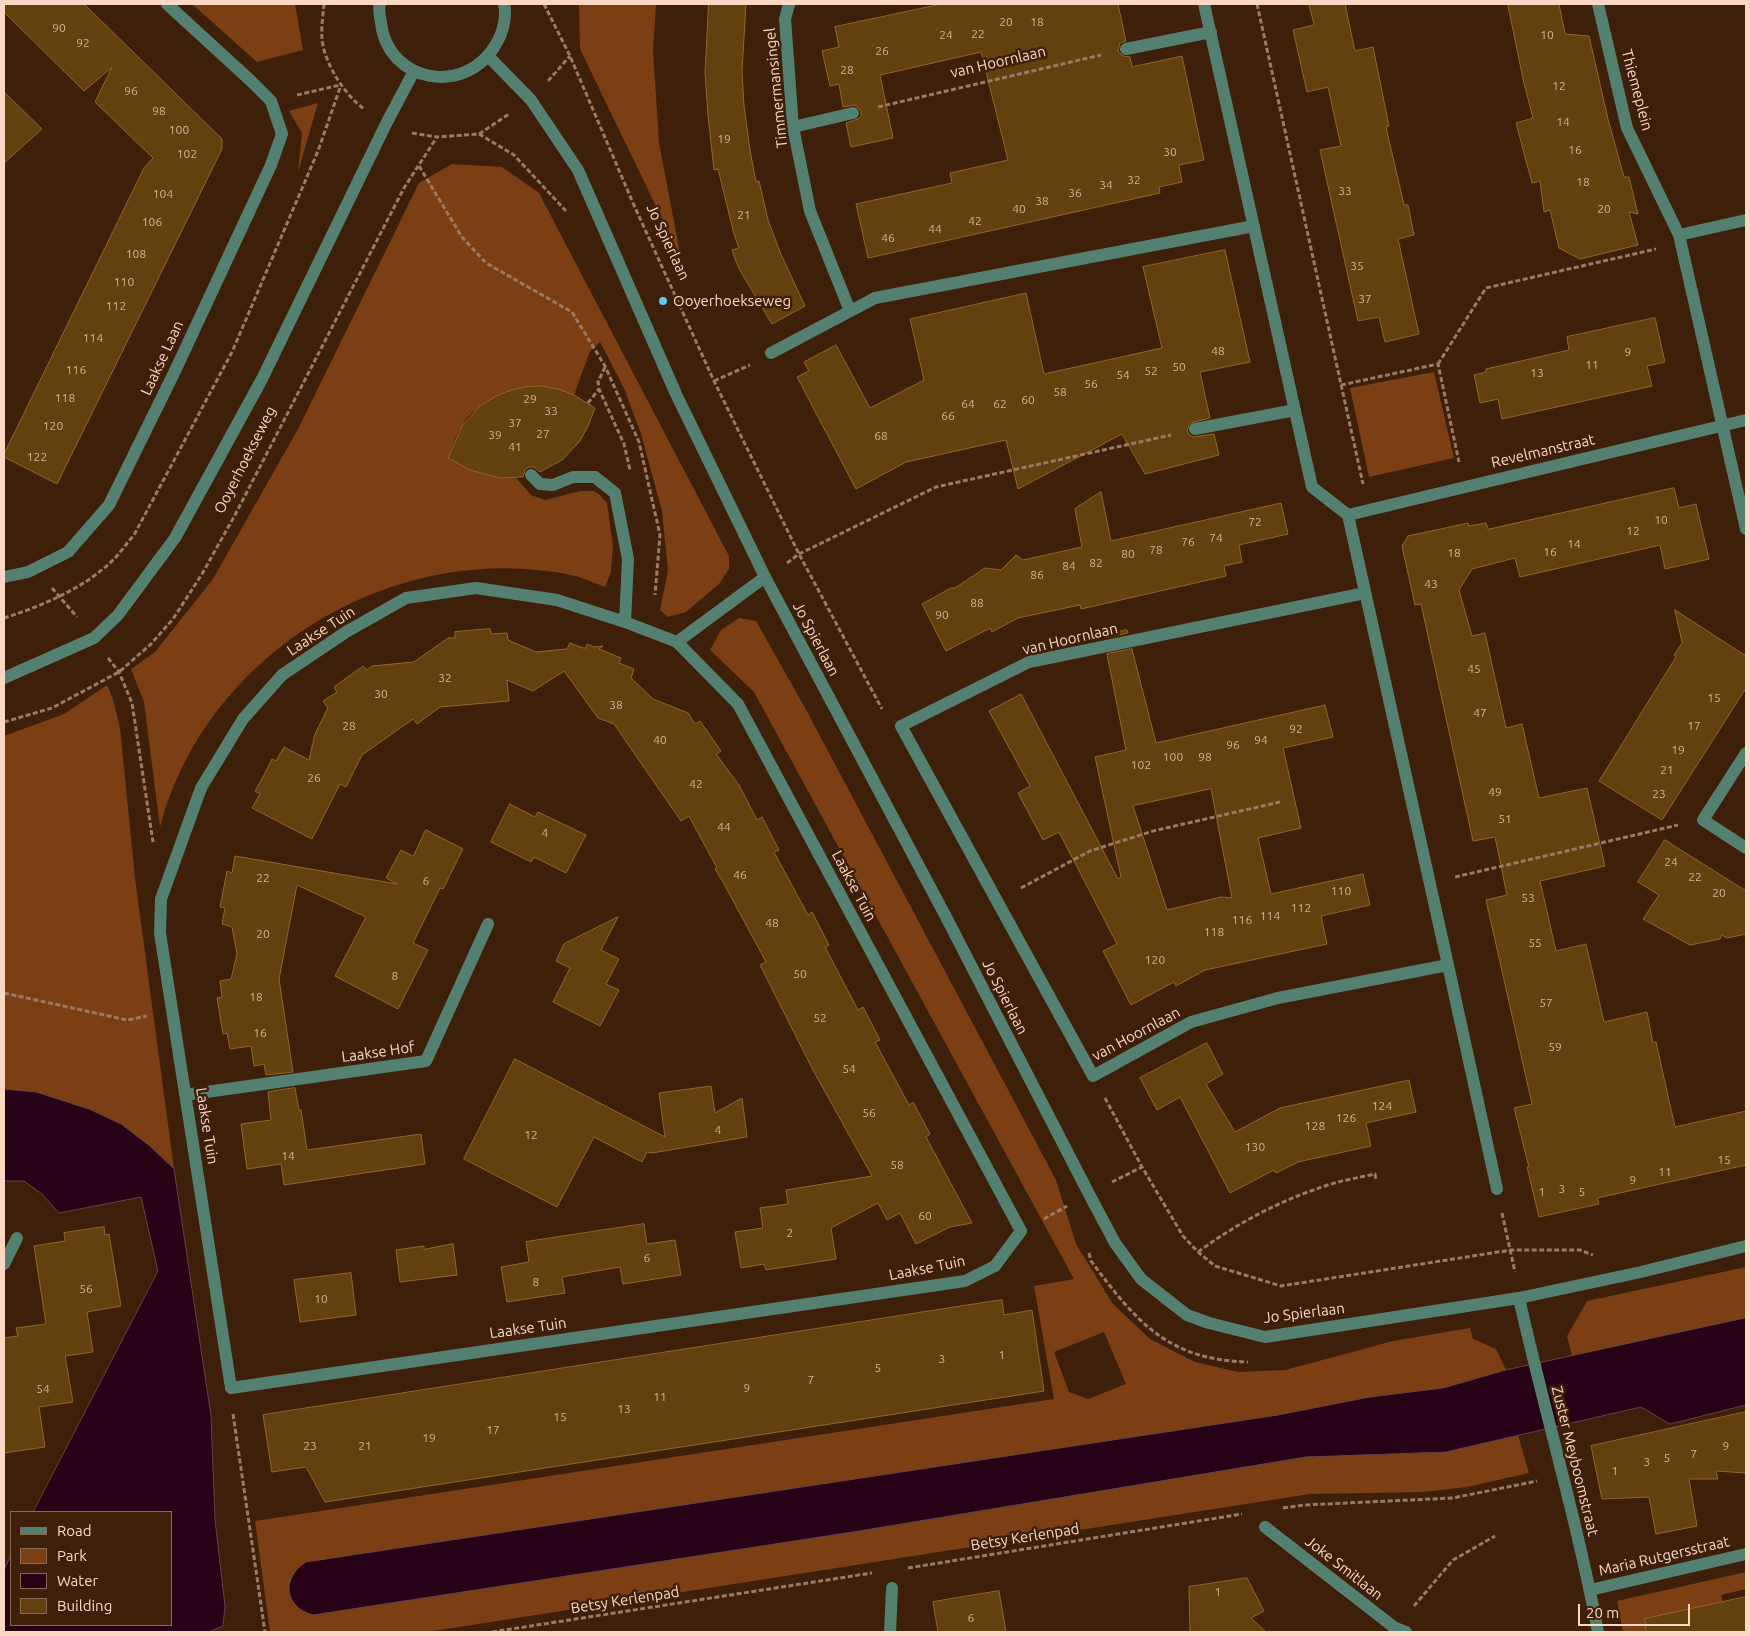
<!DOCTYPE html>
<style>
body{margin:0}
#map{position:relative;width:1750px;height:1636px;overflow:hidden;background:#3e1f0a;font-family:Ubuntu,sans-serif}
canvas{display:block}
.frame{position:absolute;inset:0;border:5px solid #fcd8c4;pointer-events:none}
.legend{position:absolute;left:10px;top:1511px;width:162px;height:115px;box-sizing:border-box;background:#3e1f0a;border:1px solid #8a6954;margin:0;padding:6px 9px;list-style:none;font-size:15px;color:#fcd8c4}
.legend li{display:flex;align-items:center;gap:10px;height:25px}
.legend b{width:25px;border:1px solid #8a6954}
.scale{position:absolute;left:1578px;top:1604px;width:112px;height:22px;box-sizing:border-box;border:2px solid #fcd8c4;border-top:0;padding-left:6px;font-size:15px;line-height:18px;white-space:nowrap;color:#fcd8c4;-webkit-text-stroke:4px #3e1f0a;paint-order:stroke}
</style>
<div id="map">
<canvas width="1750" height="1636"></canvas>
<div class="frame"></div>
<ul class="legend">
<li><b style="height:6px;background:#548072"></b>Road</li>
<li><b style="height:14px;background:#7c3f14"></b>Park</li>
<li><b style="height:14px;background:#270115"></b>Water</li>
<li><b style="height:14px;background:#63410f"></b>Building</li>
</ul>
<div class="scale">20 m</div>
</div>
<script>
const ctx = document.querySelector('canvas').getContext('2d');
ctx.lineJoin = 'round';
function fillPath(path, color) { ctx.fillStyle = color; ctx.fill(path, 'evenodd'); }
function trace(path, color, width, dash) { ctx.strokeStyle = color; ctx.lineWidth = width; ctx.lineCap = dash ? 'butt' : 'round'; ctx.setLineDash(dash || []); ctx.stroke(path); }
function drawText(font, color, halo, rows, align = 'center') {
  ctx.font = font + ' Ubuntu,sans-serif'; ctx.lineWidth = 5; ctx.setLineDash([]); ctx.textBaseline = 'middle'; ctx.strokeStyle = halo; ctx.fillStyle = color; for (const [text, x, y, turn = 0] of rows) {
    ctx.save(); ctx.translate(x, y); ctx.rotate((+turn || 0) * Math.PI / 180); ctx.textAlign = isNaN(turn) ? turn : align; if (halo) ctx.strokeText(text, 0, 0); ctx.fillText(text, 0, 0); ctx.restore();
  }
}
const green = new Path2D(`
 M192,4H295L303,50L257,62Z
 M579,4H656L653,50L659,143L681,258L580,49Z
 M318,103L298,172L302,133L289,111Z
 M452,164L502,167L539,193L729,556V569L719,584L686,612L668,617L660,610L668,571L662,511L641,434L624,388L600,342L590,351L574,395C536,379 491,388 465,421C457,432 453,444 449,456C469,472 490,478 516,478L531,495L545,500L580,491H594L600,495L607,503L613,546L611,572L605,587C595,583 586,579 576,576C398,537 207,650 160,827L144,702L131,669L155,652L213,579L298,429L419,183Z
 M1434,372L1454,458L1369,477L1350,388Z
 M739,618L756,621L804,706L1056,1180L1076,1244L1113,1304L1150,1339L1195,1362L1238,1372L1285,1370L1393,1341L1470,1328L1473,1339L1496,1349L1506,1370L1443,1388L1370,1397L1278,1415L853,1532L1306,1457L1446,1452L1518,1435L1529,1473L1467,1487L1424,1492L1310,1494L427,1632H270L255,1521L1054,1399L1034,1286L1074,1279L754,692L710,650L721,630ZM1104,1332L1126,1384L1088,1399L1069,1392L1054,1352Z
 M107,685L113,699L120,728L135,878L174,1169L150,1146L121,1124L89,1109L36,1092L4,1089V736L64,714Z
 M1746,1267V1318L1572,1356L1567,1336L1587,1301Z
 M1746,1572V1589L1721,1595L1723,1602L1678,1612L1683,1632H1672L1670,1626L1645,1632H1623L1617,1601Z`);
const water = new Path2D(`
 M4,1089L36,1092L89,1109L121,1124L150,1146L174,1169L211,1416L215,1520L225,1606L223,1626L209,1632H4V1570L11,1555V1625H171V1512H33L158,1271L141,1197L59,1213L42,1194L24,1181H4Z
 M1746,1318V1405L1670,1424L1641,1407L1446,1452L1306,1457L853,1532L313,1615C284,1607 281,1578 306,1562L1278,1415L1370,1397L1443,1388L1506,1370Z`);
const building = new Path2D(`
 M4,4H84L222,139V149L57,484L4,457V454L144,168L153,158L95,102L112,67L84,91L4,12Z
 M709,4H746L742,71L744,106L750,150L756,182L759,181L768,220L780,252L805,306L772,324L738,267L732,250L739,248L734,234L718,169L714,170L708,115L705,73Z
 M942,4H1118L1126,41L1120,43L1118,51L1123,56L1130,57L1132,67L1182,56L1204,160L1179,165L1182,182L1159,187L1160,193L868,258L856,204L952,183L950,173L1008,160L981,52L880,75L893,138L851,147L846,123L858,119L861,116V111L855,105L843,107L839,84L830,86L822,51L839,47L835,27Z
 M1309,4H1345L1355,51L1373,47L1389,126L1386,127L1404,205H1408L1414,235L1398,239L1419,334L1385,342L1379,317L1358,321L1320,150L1341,146L1328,87L1307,92L1293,30L1314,25Z
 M1508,4H1559L1565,34L1589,36L1608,119L1624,177H1629L1638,214L1629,212L1638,245L1580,259L1559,248L1550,210L1544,212L1540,181L1532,183L1516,123L1533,118L1524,83Z
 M4,92L42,129L4,163Z
 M1225,250L1250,362L1200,372L1210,418L1190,423L1187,430L1189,434L1193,437L1214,434L1219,455L1145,474L1122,434L1018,489L1006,440L906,462L856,489L797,377L809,371L804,362L836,345L870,408L924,380L910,319L1026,293L1044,374L1162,348L1143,267Z
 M1655,318L1665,362L1647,366L1652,386L1502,419L1498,399L1480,403L1474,375L1486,372V369L1569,350L1567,337Z
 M541,386L558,389L574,395L595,408L588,426L580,441L562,460L540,472L534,467H529L525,470L523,477L500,478L470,470L448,458L462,426L480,406L496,396L509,391L524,387Z
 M1674,488L1679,508L1696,504L1709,559L1665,569L1660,545L1520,577L1515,558L1472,569L1459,590L1472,636L1485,633L1506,728L1522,724L1539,798L1587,788L1605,866L1540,881L1556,951L1586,944L1604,1022L1647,1012L1653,1043L1656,1042L1675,1127L1746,1111V1165L1597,1198L1599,1204L1539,1217L1527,1167H1529L1514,1108L1532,1104L1486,900L1507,895L1495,837L1473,841L1421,604L1415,605L1402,546L1408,536L1468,523L1469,526L1486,523L1488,529Z
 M1101,492L1111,541L1281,503L1288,534L1239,545L1242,562L1224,566L1226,576L1081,609L1080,605L1018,618L992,632L990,628L946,651L922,604L951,588H955L985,568L1001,570L1016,555L1023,560L1082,547L1075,509Z
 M1675,610L1746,656V688L1662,820L1599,781L1676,657L1674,655L1682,643Z
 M490,629L491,634L507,633L508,640L536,652L567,649L570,643L583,648H586L587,644L594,647L603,646L599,649L621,658L619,663L634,669L631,678L653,699L688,713L695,724L700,721L721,751L716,754L739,785L757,820L762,817L779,850L774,852L808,915L812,912L829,945L825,947L858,1010L863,1007L880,1040L875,1042L909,1105L913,1102L930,1134L926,1137L972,1223L950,1227L916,1244L900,1213L887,1220L878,1203L831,1228L836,1259L766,1270L764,1264L741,1268L735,1232L763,1228L760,1208L788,1204L786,1190L872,1176L814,1072L760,965L766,962L723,882L715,869L717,868L689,816L681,821L614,724L598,718L564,671L533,691L507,680L509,701L440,707L417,724L413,719L362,755L346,787L340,784L312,839L252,808L260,794L255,791L264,775L272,759L276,761L284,747L309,760L315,734L328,708L323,701L337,692L334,687L363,666L367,670L372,666L414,662L448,638H455V632Z
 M1127,630L1128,633L1104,638V635Z
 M1132,649L1156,743L1325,705L1333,737L1283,748L1301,828L1258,838L1271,894L1363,874L1370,905L1321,916L1327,944L1205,970L1176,986L1174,982L1131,1005L1103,951L1117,944L1059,832L1043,840L1018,793L1030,786L989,711L1021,694L1118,879L1121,877L1095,757L1126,750L1107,654ZM1211,789L1232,898L1221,897L1167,910L1133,806Z
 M510,804L535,817L538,812L586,835L566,873L534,857L531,862L491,842Z
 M426,830L463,849L443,889L440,888L413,943L428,950L398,1009L335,976L366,917L297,885L279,979L293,1072L266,1075L264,1064L254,1066L251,1046L230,1049L227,1033L223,1034L217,998L222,997L220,981L231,979L237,954L232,927L222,924L225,908L220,907L227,871L232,873L235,856L397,884L386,878L401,850L413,856Z
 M1665,840L1746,891V934L1727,938L1722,935L1720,939L1690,945L1643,919L1659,895L1638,882Z
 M618,917L601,950L619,959L606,984L619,990L600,1026L553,1002L570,968L556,961L564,944Z
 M1207,1043L1223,1074L1206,1084L1235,1132L1280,1108L1409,1080L1416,1112L1366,1123L1371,1146L1298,1162L1276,1173L1274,1170L1230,1193L1180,1097L1157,1110L1140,1078Z
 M515,1059L665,1137L659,1093L711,1086L715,1113L742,1098L747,1137L652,1153L647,1152L642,1162L594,1137L557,1207L464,1159Z
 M295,1088L299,1110H301L307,1150L421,1134L425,1164L284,1185L281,1164L247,1169L241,1124L271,1120L268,1092Z
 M644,1224L647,1244L675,1240L681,1275L623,1284L620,1267L562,1277L565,1293L507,1302L501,1267L529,1262L526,1242Z
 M104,1227L105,1235L109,1234L121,1306L87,1312L93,1352L65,1356L73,1402L39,1407L45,1447L4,1453V1338L18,1336L16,1328L46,1324L34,1246L65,1241L64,1233Z
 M453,1244L457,1275L400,1282L396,1250L424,1246V1249Z
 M351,1273L356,1315L300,1322L294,1280Z
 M1002,1300L1004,1315L1032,1310L1044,1391L325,1502L306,1467L272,1472L263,1415Z
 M1746,1412V1473L1716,1471L1718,1479H1689L1697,1526L1656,1534L1649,1497L1602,1499L1591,1446Z
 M1247,1578L1264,1611L1251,1618L1266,1632H1190L1189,1587Z
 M999,1591L1006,1632H938L933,1602Z
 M1746,1597V1632H1646L1645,1619Z`);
const path = new Path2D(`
 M324,4C323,15 321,28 322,39C324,63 345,95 364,109
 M544,4L570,56L633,203L714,381L799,554L882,709
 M1257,4L1363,484
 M548,81L570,56
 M297,95L340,85
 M878,107L1101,55
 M412,133L437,137L479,134L509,114
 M479,134L514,155L566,211
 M419,166L462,237L486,263L572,312L605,366L639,442L660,535L655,595
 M1438,364L1486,288L1656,249
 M605,367L598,382L599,389L624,444L630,470
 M714,381L750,365
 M1341,385L1438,364L1459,462
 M588,403L599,389
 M787,563L799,554L936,487L1171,435
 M52,588L77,617
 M4,618C42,606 85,588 114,559C121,552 127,543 134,535L232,352L318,151L341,85
 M108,658L119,672L132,703L153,842
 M4,722L52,708L119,672L151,644L173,619L202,574L235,515L404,188L437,137
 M1455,877L1678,825
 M1021,888L1090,851L1153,831L1280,802
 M4,993L127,1020L147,1016
 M1105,1098L1142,1167L1183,1236L1198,1252L1215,1266L1281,1286L1511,1250H1580L1593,1255
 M1112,1182L1142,1167
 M1502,1213L1515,1272
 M1044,1219L1067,1206
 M1198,1252C1236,1224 1277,1202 1322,1187C1338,1181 1357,1178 1375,1174L1376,1179
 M1089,1253L1091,1261C1136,1321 1167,1360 1248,1362
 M233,1414L265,1632
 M1283,1508L1304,1505L1453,1498L1537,1481
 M908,1568L1242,1514
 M1414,1606L1453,1560L1495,1536
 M492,1632L872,1573`);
const minor = new Path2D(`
 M380,4C378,10 380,16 381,23C388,83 466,97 496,44C503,33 507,16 504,4
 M789,4L785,19L793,127L810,211L850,311
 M1204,4L1312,487L1348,515L1448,965L1278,998L1191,1022L1093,1076L901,726L1029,662L1365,593
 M1598,4L1627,128L1679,235L1746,529
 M1126,49L1211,32
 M489,57L531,100L578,170L676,394L765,577L945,915L1089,1194L1115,1243L1141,1279L1187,1315L1209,1323L1265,1337L1519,1298L1641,1272L1746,1246
 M793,127L853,113
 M1679,235L1746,220
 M771,353L875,298L1254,226
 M1195,429L1295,410
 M531,475L540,484L553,485L573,477H595L615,493L628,559L625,622
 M1348,515L1746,420
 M4,577L28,572L68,552L109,505L175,371L271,165L282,134L271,101L251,81L167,4
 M476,588L557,600L625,622L677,642L738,704L1021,1231L995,1266L965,1281L231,1388L160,933L161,899L201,788L243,719L282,675L346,632L406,598Z
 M677,642L765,577
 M4,678L94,638L118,615L175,538L262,379L386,124L414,71
 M1746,753L1703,820L1746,848
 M1448,965L1497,1189
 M185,1095L426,1061L488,924
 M4,1264L17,1238
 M1519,1298C1544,1410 1577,1520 1598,1632
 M1265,1527L1395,1628L1406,1632
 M1590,1590L1746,1554
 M890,1632L892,1588`);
const markers = [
 [663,301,5,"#68c4f0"]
];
const numberNames = [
 ["20",1006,22],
 ["18",1037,22],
 ["90",59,28],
 ["22",978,34],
 ["24",946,35],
 ["10",1547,35],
 ["92",83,43],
 ["26",882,51],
 ["28",847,70],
 ["12",1559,86],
 ["96",131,91],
 ["98",159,111],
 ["14",1563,122],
 ["100",179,130],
 ["19",724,139],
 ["16",1575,150],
 ["30",1170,152],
 ["102",187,154],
 ["32",1134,180],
 ["18",1583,182],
 ["34",1106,185],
 ["33",1345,191],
 ["36",1075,193],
 ["104",163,194],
 ["38",1042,201],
 ["40",1019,209],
 ["20",1604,209],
 ["21",744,215],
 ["42",975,221],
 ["106",152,222],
 ["44",935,229],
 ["46",888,238],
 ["108",136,254],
 ["35",1357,266],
 ["110",124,282],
 ["37",1365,299],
 ["112",116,306],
 ["114",93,338],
 ["48",1218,351],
 ["9",1628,352],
 ["11",1592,365],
 ["50",1179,367],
 ["116",76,370],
 ["52",1151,371],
 ["13",1537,373],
 ["54",1123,375],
 ["56",1091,384],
 ["58",1060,392],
 ["118",65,398],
 ["29",530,399],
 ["60",1028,400],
 ["64",968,404],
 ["62",1000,404],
 ["33",551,411],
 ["66",948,416],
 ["37",515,423],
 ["120",53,426],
 ["27",543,434],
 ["39",495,435],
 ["68",881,436],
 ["41",515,447],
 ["122",37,457],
 ["10",1661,520],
 ["72",1255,522],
 ["12",1633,531],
 ["74",1216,538],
 ["76",1188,542],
 ["14",1574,544],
 ["78",1156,550],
 ["16",1550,552],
 ["18",1454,553],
 ["80",1128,554],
 ["82",1096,563],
 ["84",1069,566],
 ["86",1037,575],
 ["43",1431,584],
 ["88",977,603],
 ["90",942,615],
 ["45",1474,669],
 ["32",445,678],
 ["30",381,694],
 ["15",1714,698],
 ["38",616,705],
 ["47",1480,713],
 ["28",349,726],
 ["17",1694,726],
 ["92",1296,729],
 ["40",660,740],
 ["94",1261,740],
 ["96",1233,745],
 ["19",1678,750],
 ["100",1173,757],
 ["98",1205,757],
 ["102",1141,765],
 ["21",1667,770],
 ["26",314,778],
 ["42",696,784],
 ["49",1495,792],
 ["23",1659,794],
 ["51",1505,819],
 ["44",724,827],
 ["4",545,833],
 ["24",1671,862],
 ["46",740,875],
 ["22",1695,877],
 ["22",263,878],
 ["6",426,881],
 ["110",1341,891],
 ["20",1719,893],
 ["53",1528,898],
 ["112",1301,908],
 ["114",1270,916],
 ["116",1242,920],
 ["48",772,923],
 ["118",1214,932],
 ["20",263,934],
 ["55",1535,943],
 ["120",1155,960],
 ["50",800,974],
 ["8",395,976],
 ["18",256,997],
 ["57",1546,1003],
 ["52",820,1018],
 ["16",260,1033],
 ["59",1555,1047],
 ["54",849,1069],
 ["124",1382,1106],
 ["56",869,1113],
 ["126",1346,1118],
 ["128",1315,1126],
 ["4",718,1130],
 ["12",531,1135],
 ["130",1255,1147],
 ["14",288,1156],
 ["15",1724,1160],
 ["58",897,1165],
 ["11",1665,1172],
 ["9",1633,1180],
 ["3",1562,1189],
 ["1",1542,1192],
 ["5",1582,1192],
 ["60",925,1216],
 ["2",790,1233],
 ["6",647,1258],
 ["8",536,1282],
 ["56",86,1289],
 ["10",321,1299],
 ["1",1002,1355],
 ["3",942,1359],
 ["5",878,1368],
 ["7",811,1380],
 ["9",747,1388],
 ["54",43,1389],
 ["11",660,1397],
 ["13",624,1409],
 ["15",560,1417],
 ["17",493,1430],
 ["19",429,1438],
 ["23",310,1446],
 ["21",365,1446],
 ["9",1726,1446],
 ["7",1694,1454],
 ["5",1667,1458],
 ["3",1647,1462],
 ["1",1615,1471],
 ["1",1218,1592],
 ["6",971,1618]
];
const streetNames = [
 ["van Hoornlaan",998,62,-13],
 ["Timmermansingel",776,88,-96],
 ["Thiemeplein",1637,90,75],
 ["Jo Spierlaan",668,242,65],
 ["Laakse Laan",162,358,-65],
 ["Revelmanstraat",1543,451,-13],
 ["Ooyerhoekseweg",245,460,-63],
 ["Laakse Tuin",321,631,-33],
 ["Jo Spierlaan",816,639,62],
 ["van Hoornlaan",1070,639,-13],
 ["Laakse Tuin",854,886,62],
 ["Jo Spierlaan",1005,997,63],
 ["van Hoornlaan",1136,1034,-28],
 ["Laakse Hof",378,1052,-8],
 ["Laakse Tuin",207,1126,81],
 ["Laakse Tuin",927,1268,-11],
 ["Jo Spierlaan",1304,1313,-7],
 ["Laakse Tuin",528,1328,-8],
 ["Zuster Meyboomstraat",1575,1461,76],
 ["Betsy Kerlenpad",1025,1537,-9],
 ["Maria Rutgersstraat",1664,1556,-13],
 ["Joke Smitlaan",1344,1568,38],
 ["Betsy Kerlenpad",625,1600,-9]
];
const poiNames = [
 ["Ooyerhoekseweg",673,301]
];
fillPath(green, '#7c3f14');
fillPath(water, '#270115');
trace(water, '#67424a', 1);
fillPath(building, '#63410f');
trace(building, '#946627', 1);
trace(path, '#9b7965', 3, [5, 2.5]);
trace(minor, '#548072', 12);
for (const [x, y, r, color] of markers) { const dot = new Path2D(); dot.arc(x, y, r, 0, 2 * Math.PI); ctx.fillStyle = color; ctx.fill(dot); trace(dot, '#3e1f0a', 2); }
drawText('12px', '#d6b297', null, numberNames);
drawText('15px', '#fcd8c4', '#3e1f0a', streetNames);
drawText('15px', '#fcd8c4', '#3e1f0a', poiNames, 'left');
</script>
